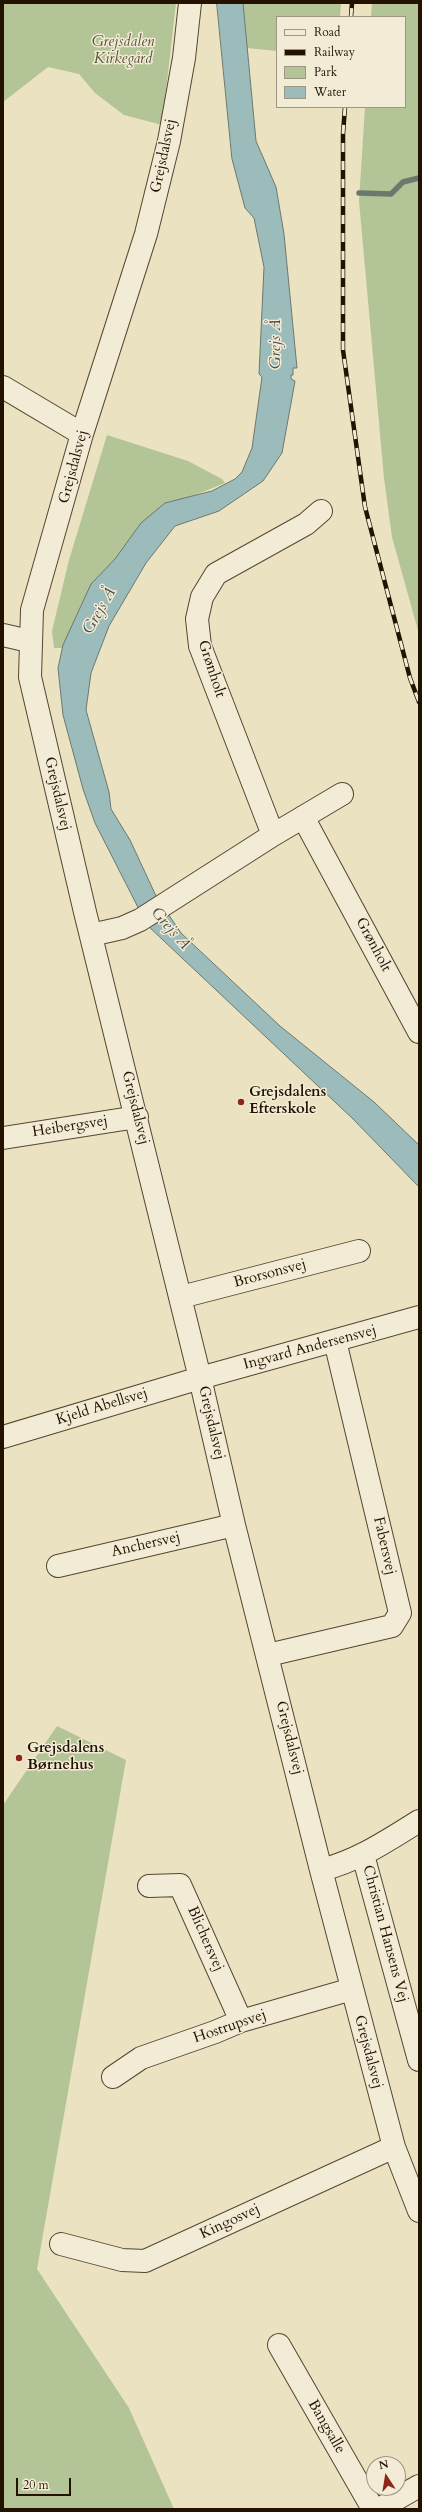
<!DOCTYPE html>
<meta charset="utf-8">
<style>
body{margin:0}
#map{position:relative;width:422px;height:2512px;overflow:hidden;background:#ebe2c1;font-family:Cardo,serif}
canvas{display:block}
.frame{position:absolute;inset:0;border:4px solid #241200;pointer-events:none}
.legend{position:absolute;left:276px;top:16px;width:130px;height:92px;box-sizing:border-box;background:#f2ecd7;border:1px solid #a09581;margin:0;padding:5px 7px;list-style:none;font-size:12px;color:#241200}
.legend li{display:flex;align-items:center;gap:8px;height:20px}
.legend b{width:20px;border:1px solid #a09581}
.north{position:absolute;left:366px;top:2456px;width:40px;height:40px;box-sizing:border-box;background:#f2ecd7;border:1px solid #a09581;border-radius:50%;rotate:348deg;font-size:11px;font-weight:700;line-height:16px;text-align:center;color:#241200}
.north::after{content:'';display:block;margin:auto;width:14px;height:18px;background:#8f2418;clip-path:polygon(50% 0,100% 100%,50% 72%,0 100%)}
.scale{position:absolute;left:16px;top:2478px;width:55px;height:18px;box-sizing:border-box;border:2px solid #241200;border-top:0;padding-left:5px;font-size:12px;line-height:14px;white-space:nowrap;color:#241200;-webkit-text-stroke:3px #f2ecd7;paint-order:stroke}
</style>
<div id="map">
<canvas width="422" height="2512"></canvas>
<div class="frame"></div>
<ul class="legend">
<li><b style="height:5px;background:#f2ecd7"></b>Road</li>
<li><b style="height:5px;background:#241200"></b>Railway</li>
<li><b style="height:11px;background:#b3c496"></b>Park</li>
<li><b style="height:11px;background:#9bbcbb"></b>Water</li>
</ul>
<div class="north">N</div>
<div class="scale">20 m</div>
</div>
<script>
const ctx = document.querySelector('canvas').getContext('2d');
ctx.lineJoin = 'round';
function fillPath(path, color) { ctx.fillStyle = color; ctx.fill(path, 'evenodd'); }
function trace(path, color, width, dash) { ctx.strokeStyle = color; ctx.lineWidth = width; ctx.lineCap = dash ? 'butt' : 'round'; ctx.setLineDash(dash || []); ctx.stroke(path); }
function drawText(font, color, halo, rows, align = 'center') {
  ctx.font = font + ' Cardo,serif'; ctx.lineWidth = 3; ctx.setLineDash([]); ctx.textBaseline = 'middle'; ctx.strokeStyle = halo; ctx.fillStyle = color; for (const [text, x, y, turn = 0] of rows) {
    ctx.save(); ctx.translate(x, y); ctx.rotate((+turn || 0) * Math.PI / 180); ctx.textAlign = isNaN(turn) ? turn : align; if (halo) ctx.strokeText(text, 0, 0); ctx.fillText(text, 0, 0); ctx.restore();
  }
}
const green = new Path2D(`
 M3,3H176L162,125L124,115L95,93L79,74L48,67L3,102Z
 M243,3H341L340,17H277V51L247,48Z
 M372,3H419V634L392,537L384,478L359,201L365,107H405V17H371Z
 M107,435L188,461L222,479L225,483L160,509L67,648H54L52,631L69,560Z
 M57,1726L126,1760L37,2269L129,2408L174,2509H3V1805Z`);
const water = new Path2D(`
 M217,3H243L256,141L276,187L284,234L297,368H293V375H291V379L295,381L282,453L263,481L219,511L175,526L146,563L109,626L91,673L86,710L109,792L111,809L130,840L156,896L181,933L280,1026L374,1102L419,1145V1187L353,1119L147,925L95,823L83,789L63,715L58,668L63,645L91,584L115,559L141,523L165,503L212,491L235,479L242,472L252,448L262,377L259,374L264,267L254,218L245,208L232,159Z`);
const stream = new Path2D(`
 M359,193L391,194L403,182L419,178`);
const minor = new Path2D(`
 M190,3L184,58L169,141L146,234L82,434L32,610L30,677L85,912L200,1378L234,1525L321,1870L394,2147L419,2211
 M3,387L82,434
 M3,635L29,641
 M303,817L419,1032
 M273,835L200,646L197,619L202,597L216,574L306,524L321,511
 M91,935L122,928L140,920L273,835L342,794
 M3,1138L137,1117
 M181,1297L359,1251
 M3,1437L200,1378L419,1317
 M58,1566L234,1525
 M268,1655L392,1626L400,1613L335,1341
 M363,1855L419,2060
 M321,1870C357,1861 387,1841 419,1821
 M149,1886L180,1885L241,2021
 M113,2077L141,2058L215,2032L241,2021L352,1989
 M61,2244L122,2260L145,2261L394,2147
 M279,2345L373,2509
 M379,2509L419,2486`);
const rail = new Path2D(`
 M351,17L352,3
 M345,107L343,134V350L365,507L410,678L419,702`);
const markers = [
 [241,1102,4,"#8f2418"],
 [19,1758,4,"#8f2418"]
];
const parkNames = [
 ["Grejsdalen",123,43],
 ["Kirkegård",123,60]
];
const streetNames = [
 ["Grejsdalsvej",164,156,-78],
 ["Grejsdalsvej",74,467,-75],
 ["Grønholt",211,669,72],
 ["Grejsdalsvej",57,794,77],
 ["Grønholt",373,945,62],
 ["Grejsdalsvej",135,1108,76],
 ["Heibergsvej",70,1127,-9],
 ["Brorsonsvej",270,1274,-15],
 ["Ingvard Andersensvej",310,1348,-15],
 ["Kjeld Abellsvej",102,1407,-17],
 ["Grejsdalsvej",211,1423,77],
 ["Anchersvej",146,1545,-13],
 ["Fabersvej",384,1546,77],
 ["Grejsdalsvej",289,1738,76],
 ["Christian Hansens Vej",385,1934,75],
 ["Blichersvej",205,1939,66],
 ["Hostrupsvej",230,2027,-19],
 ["Grejsdalsvej",368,2052,75],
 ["Kingosvej",230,2222,-25],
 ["Bangsalle",326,2427,60]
];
const poiNames = [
 ["Grejsdalens",249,1093],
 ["Efterskole",249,1110],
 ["Grejsdalens",27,1749],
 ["Børnehus",27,1766]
];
const waterNames = [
 ["Grejs Å",276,344,-90],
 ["Grejs Å",100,611,-60],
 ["Grejs Å",170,929,49]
];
fillPath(green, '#b3c496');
fillPath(water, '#9bbcbb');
trace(water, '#6b7870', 1);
trace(stream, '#6b7870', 5.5);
trace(minor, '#564630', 24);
trace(minor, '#f2ecd7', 22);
trace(rail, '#241200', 4.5);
trace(rail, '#f2ecd7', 3, [9]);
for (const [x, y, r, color] of markers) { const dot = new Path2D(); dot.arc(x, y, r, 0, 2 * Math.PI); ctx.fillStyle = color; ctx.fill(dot); trace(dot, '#f2ecd7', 1.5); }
drawText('italic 15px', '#565034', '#f2ecd7', parkNames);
drawText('15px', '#241200', '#f2ecd7', streetNames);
drawText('bold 15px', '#241200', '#f2ecd7', poiNames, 'left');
drawText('italic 16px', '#4e4e41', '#f2ecd7', waterNames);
</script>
